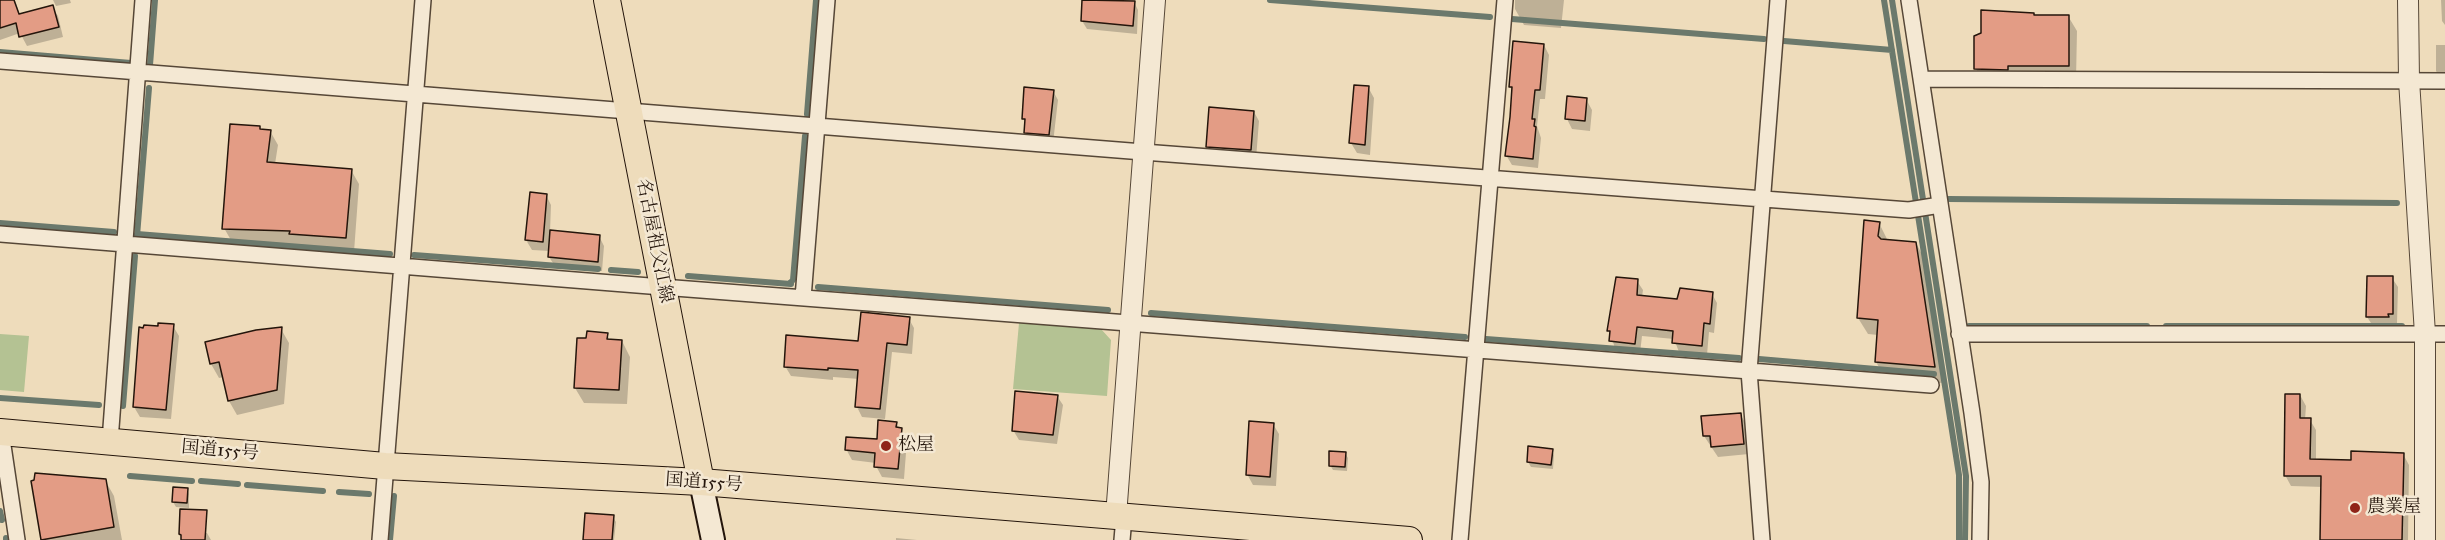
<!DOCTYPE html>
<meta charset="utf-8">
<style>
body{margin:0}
canvas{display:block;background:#eedcbb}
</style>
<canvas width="2445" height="540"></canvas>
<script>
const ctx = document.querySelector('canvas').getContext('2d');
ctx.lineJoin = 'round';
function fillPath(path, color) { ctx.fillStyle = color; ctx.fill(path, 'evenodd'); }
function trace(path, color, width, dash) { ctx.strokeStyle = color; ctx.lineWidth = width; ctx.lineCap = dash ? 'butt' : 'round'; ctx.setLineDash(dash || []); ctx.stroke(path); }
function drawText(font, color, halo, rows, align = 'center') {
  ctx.font = font + ' "IM FELL Great Primer","Noto Serif JP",serif'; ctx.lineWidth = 5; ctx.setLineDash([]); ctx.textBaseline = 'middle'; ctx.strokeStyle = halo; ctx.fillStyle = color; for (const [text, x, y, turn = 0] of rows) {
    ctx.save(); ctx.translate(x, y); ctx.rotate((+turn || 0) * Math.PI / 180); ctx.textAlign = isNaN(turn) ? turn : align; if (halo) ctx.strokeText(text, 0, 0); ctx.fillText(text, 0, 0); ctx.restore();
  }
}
const green = new Path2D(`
 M1019,323L1101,329L1111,340L1107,396L1013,389Z
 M0,334L29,336L24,392L0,390Z`);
const shadow = new Path2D(`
 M0,0H15L20,15L52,7L58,16L63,37L27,46L20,33L0,40Z
 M53,0H70L71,3L56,6Z
 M1084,0L1134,2L1138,10L1137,34L1087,29L1082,21Z
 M1515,0H1564L1561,28L1524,25L1515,9Z
 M2441,0H2445V25L2442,21Z
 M2034,16H2068L2077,31L2076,80L1984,83L1976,69V37Z
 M1544,45L1549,55L1545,99H1540L1537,126L1541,138L1538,168L1512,165L1506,155L1513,91L1510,87Z
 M2436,45H2445V81H2442L2436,71Z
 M1368,87L1374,98L1370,155L1357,153L1351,143Z
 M1053,91L1058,100L1053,143L1031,141L1026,132V123L1023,118Z
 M1586,99L1592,110L1590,131L1572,129L1567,119Z
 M1254,112L1259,121L1256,159L1213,155L1208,147Z
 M261,130L270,131L278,145L275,164L351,170L359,184L354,252L299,248L298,245L232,242L224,228Z
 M546,195L551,205L550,232L599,236L604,246L602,271L555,266L549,257L550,251L532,250L526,240Z
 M1879,223L1888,241L1916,243L1925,260L1943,383L1886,379L1876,362L1878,335L1868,334L1858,318Z
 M2392,278L2398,287L2397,323H2393V326H2373L2367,317Z
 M1637,281L1643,290L1642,297L1678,301L1712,294L1717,303L1714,333L1709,332L1707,355L1679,352L1674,339L1642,336L1640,353L1616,351L1609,330Z
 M909,319L914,328L912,354L892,352L885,419L862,417L857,407L859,379L833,377V380L791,376L785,366L859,343Z
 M173,326L179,336L171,419L140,417L134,407Z
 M281,329L289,343L284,404L237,415L229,401L224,377L219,378L211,364L206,343Z
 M607,334L610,341H622L630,357L627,404L584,403L575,388Z
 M2300,395L2306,406L2305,420H2310L2316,430V460L2352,461L2403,454L2409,465L2408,540H2322L2323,487L2291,486L2285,475Z
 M1057,396L1063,405L1057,444L1019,440L1013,430Z
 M1740,414L1746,424L1749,454L1718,457L1704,436Z
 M896,423L907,440L904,479L882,477L876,466V463L852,460L846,449L878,441Z
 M1273,424L1279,434L1276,486L1253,485L1247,474Z
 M1552,450L1554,455L1553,469L1531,467L1528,462Z
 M1345,453L1348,458L1347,471L1333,470L1330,465Z
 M105,480L114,496L122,540H42L32,482Z
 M187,489L189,494V508L176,507L173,502Z
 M613,517L616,522L614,540H584Z
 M198,532L207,533L211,540H182Z
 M896,538L917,540H896Z`);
const stream = new Path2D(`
 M1270,0L1490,17
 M1884,0L1959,475V540
 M1892,0L1966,476L1965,540
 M1512,19L1764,39
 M1784,41L1892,50
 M0,52L131,63
 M150,65L155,0
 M807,114L816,0
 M1948,199L2397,203
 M0,223L114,232
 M137,234L390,254
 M137,236L149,88
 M414,255L598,269
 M611,270L638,272
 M688,276L791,284
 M789,284L793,280L805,136
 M818,287L1108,310
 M1151,313L1465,337
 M1969,326H2147
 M2166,326H2402
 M1486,339L1739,358
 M1759,359L1934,374
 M0,398L99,405
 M123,406L135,256
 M130,476L192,481
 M201,481L238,484
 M247,485L323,491
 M339,492L369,494
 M0,511L2,520
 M6,538V540
 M390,540L394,496`);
const building = new Path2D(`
 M0,0H14L19,14L53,5L59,27L19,37L16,23L0,28Z
 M1082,0L1135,1L1133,26L1081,21Z
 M1981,10L2034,13V15H2069V66H2008V70L1974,69V36L1981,33Z
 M1513,41L1544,44L1540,90H1535L1532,119H1535L1534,126L1536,127L1533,159L1505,156L1510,117L1512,87H1509Z
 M1354,85L1369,86L1365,145L1349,143Z
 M1024,87L1054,90L1049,135L1024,133L1025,119H1022Z
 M1567,96L1587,98L1585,121L1565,119Z
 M1209,107L1254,111L1251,150L1206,147Z
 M230,124L260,126V129L271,130L267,162L352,169L346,238L289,234L290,231L222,229Z
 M530,192L547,194L543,242L525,240Z
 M1864,220L1880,222L1878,236L1881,239L1916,242L1935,367L1875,362L1878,320L1857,318Z
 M550,230L600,235L598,262L548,257Z
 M2367,276H2393V314H2388L2389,317H2366Z
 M1616,277L1638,279L1637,295L1677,299L1680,288L1713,292L1710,324L1704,323L1702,346L1672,343L1673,331L1637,327L1635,344L1609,341L1610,331H1607Z
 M861,312L910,317L907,345L887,343L880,409L855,407L858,370L828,368V370L784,367L786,335L858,341Z
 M158,323L174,324L166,410L133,407L139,327L143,328L144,325L158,326Z
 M282,327L277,390L228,401L219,362L210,364L205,342L256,330Z
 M587,331L608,333L607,339L622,340L619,390L574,388L577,338H586Z
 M1015,391L1058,395L1053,435L1012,431Z
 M2285,394H2300V418H2311L2310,459L2351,460V451L2404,453L2402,540H2320L2321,476H2284Z
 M1741,413L1744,444L1711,447L1710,436H1703L1701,416Z
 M878,420L897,422L896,427L902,428L898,469L874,467L875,453L845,450L846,437L877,439Z
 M1249,421L1274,423L1270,477L1246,475Z
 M1528,446L1553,449L1551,465L1527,462Z
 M1329,451L1346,452L1345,467L1329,466Z
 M35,473L106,479L114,527L41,540L31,481L34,480Z
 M173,487L188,488L187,503L172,502Z
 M180,509L207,510L205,540H181V535L179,534Z
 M585,513L614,515L612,540H583Z`);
const minor = new Path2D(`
 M1909,0L1972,413L1981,482L1980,540
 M0,61L1143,152L1909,210L1940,205
 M1921,79L2445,81
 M0,234L662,287L1931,385
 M803,298L827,0
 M1959,334H2445
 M1,432L17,540
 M110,441L143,0
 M380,540L423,0
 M1122,540L1124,517
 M1460,540L1505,0
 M1762,540L1749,371L1778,0`);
const tertiary = new Path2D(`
 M2408,0L2409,80L2425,334V540
 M1116,516L1155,0`);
const secondary = new Path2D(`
 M701,482L713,540`);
const primary = new Path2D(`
 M607,0L701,482`);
const trunk = new Path2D(`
 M0,432L385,466L701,482L1409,540`);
const markers = [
 [886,446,6,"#8f2418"],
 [2355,508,6,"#8f2418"]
];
const streetNames = [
 ["名古屋祖父江線",654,241,79],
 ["国道155号",220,451,5],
 ["国道155号",704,483,4]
];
const poiNames = [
 ["松屋",898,446],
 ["農業屋",2367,508]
];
fillPath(green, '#b4c293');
fillPath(shadow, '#0003');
trace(stream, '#6b796c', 6);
fillPath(building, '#e39c85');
trace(building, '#24150b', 1.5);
trace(minor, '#564737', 18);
trace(tertiary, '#564737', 22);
trace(secondary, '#24150b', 26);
trace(primary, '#24150b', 28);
trace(trunk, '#24150b', 28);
trace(minor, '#f4e8d3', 15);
trace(tertiary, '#f4e8d3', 20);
trace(secondary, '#f4e8d3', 22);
trace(primary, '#eedcbb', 26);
trace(trunk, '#eedcbb', 26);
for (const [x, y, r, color] of markers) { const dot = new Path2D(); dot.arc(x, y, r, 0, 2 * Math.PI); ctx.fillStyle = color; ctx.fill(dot); trace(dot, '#f4e8d3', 2); }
drawText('18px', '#24150b', '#f4e8d3', streetNames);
drawText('18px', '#24150b', '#f4e8d3', poiNames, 'left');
</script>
